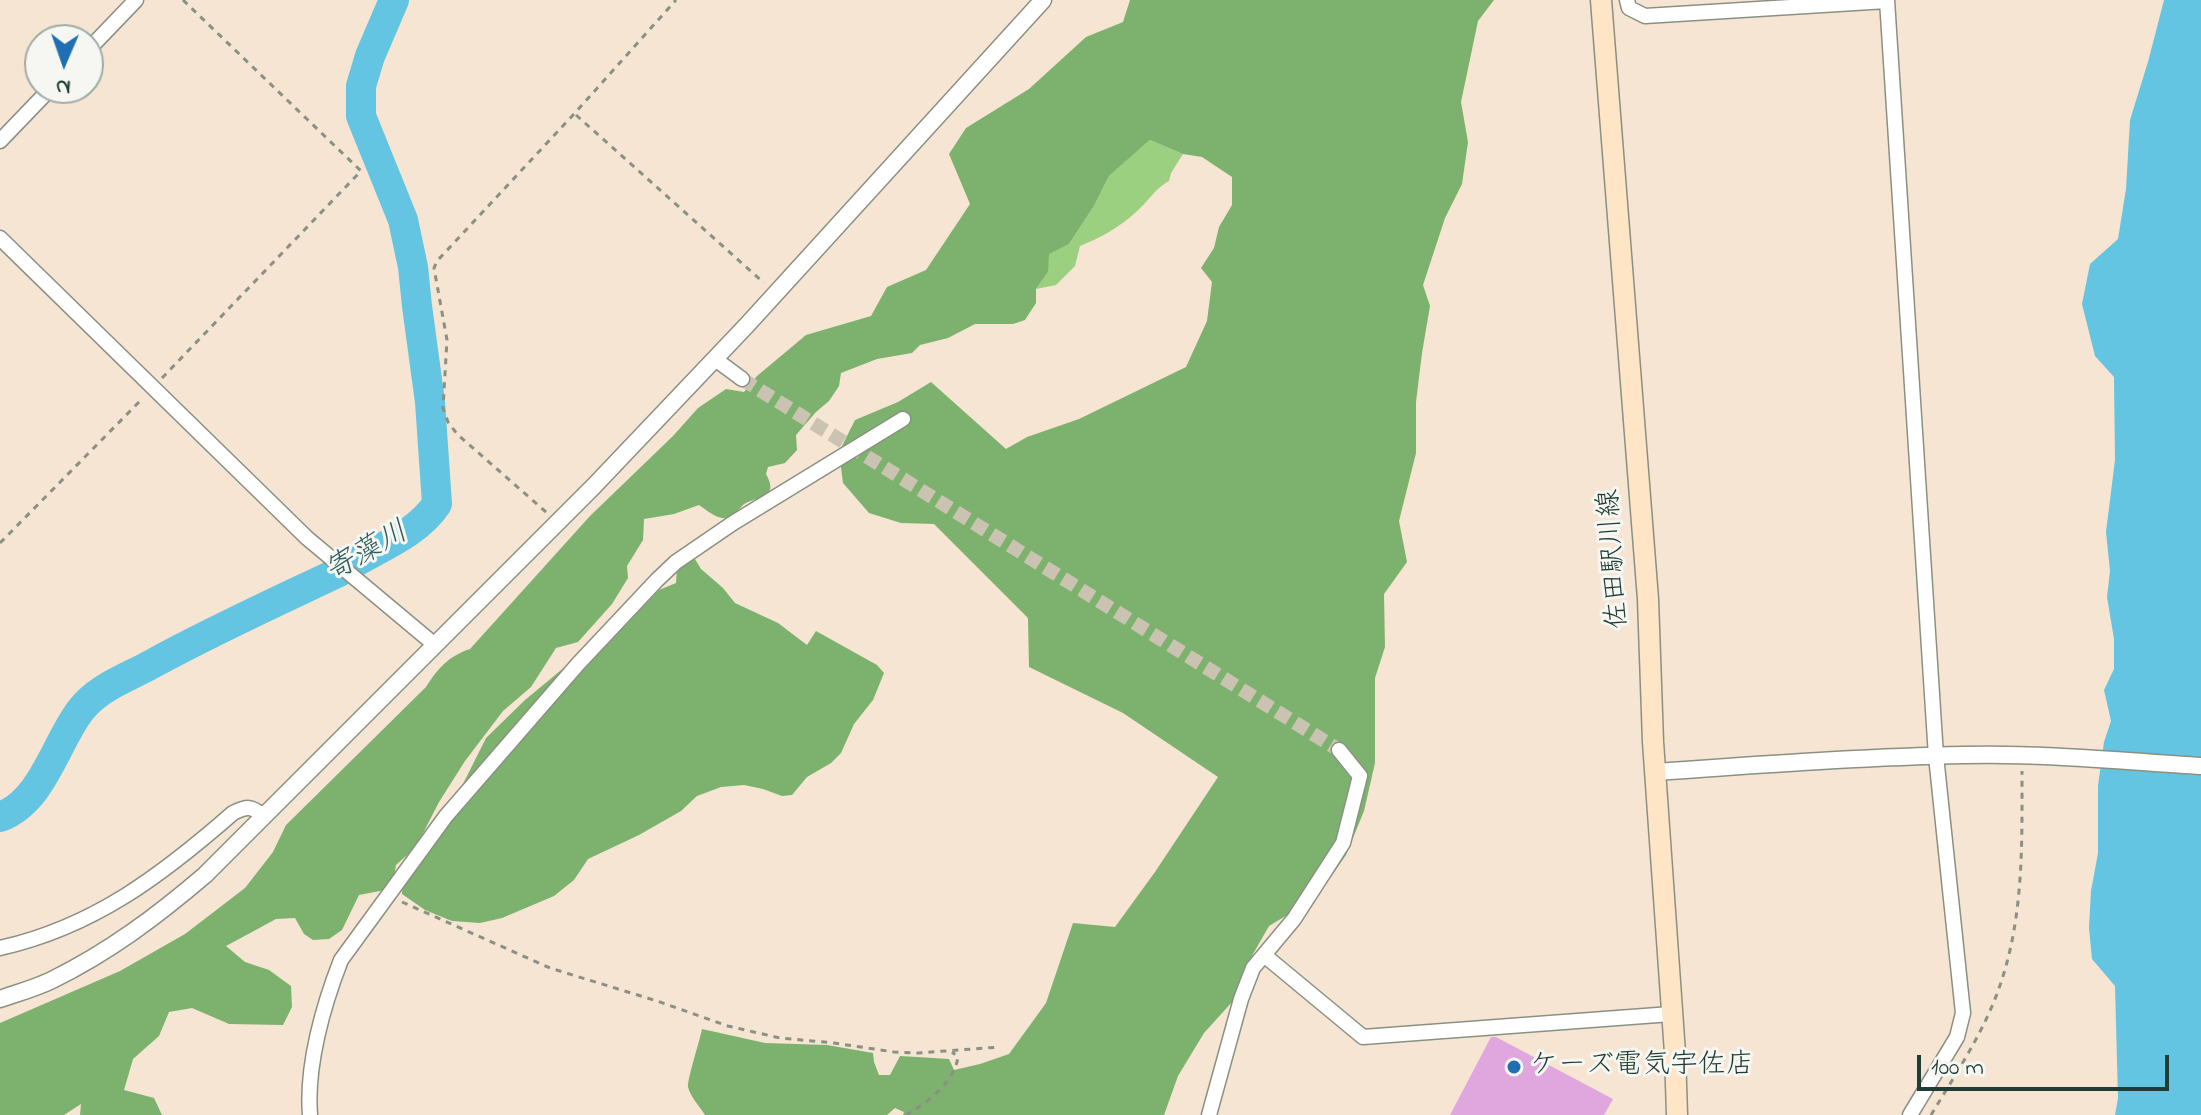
<!DOCTYPE html>
<meta charset="utf-8">
<style>
body{margin:0}
#map{position:relative;width:2201px;height:1115px;overflow:hidden;background:#f5e5d2;font-family:"Indie Flower",sans-serif}
canvas{display:block}
.north{position:absolute;left:24px;top:24px;width:80px;height:80px;box-sizing:border-box;background:#f6f6f2;border:2px solid #a0aca6;border-radius:50%;rotate:182deg;font-size:22px;font-weight:700;line-height:32px;text-align:center;color:#1f3d34}
.north::after{content:'';display:block;margin:auto;width:28px;height:36px;background:#1f6fb2;clip-path:polygon(50% 0,100% 100%,50% 72%,0 100%)}
.scale{position:absolute;left:1917px;top:1055px;width:252px;height:36px;box-sizing:border-box;border:4px solid #1f3d34;border-top:0;padding-left:10px;font-size:24px;line-height:28px;white-space:nowrap;color:#1f3d34;-webkit-text-stroke:6px #f6f6f2;paint-order:stroke}
</style>
<div id="map">
<canvas width="2201" height="1115"></canvas>
<div class="north">N</div>
<div class="scale">100 m</div>
</div>
<script>
const ctx = document.querySelector('canvas').getContext('2d');
ctx.lineJoin = 'round';
function fillPath(path, color) { ctx.fillStyle = color; ctx.fill(path, 'evenodd'); }
function trace(path, color, width, dash) { ctx.strokeStyle = color; ctx.lineWidth = width; ctx.lineCap = dash ? 'butt' : 'round'; ctx.setLineDash(dash || []); ctx.stroke(path); }
function drawText(font, color, halo, rows, align = 'center') {
  ctx.font = font + ' "Indie Flower","Klee One",sans-serif'; ctx.lineWidth = 6; ctx.setLineDash([]); ctx.textBaseline = 'middle'; ctx.strokeStyle = halo; ctx.fillStyle = color; for (const [text, x, y, turn = 0] of rows) {
    ctx.save(); ctx.translate(x, y); ctx.rotate((+turn || 0) * Math.PI / 180); ctx.textAlign = isNaN(turn) ? turn : align; if (halo) ctx.strokeText(text, 0, 0); ctx.fillText(text, 0, 0); ctx.restore();
  }
}
const green = new Path2D(`
 M1150,140L1183,154L1171,173L1169,181C1155,188 1148,202 1136,212C1120,227 1100,238 1080,246L1075,266L1056,285L1036,289L1048,272V254L1069,244L1094,206L1109,176Z`);
const forest = new Path2D(`
 M1130,0H1494L1478,21L1461,102L1468,142L1462,184L1445,218L1423,285L1430,306L1422,353L1416,402V453L1399,521L1407,562L1384,594L1385,647L1375,678V763L1364,811L1346,855L1317,897L1269,926L1253,954L1233,1001L1204,1033L1178,1076L1164,1115H903L904,1112L895,1108L887,1115H705C700,1107 690,1096 688,1087C687,1080 700,1040 702,1029L765,1043L827,1045L873,1053L874,1062L879,1075H890L900,1056L949,1059L954,1070L980,1064L1009,1054L1046,1003L1073,923L1115,927L1155,872L1218,777L1123,713L1029,667L1028,618L934,524L901,523L869,513L843,483L839,452L855,420L898,402L931,382L1006,449L1027,437L1079,419L1186,367L1207,321L1212,282L1201,268L1214,248L1219,227L1232,205V177L1202,157L1183,154L1150,140L1109,176L1094,206L1069,244L1049,254L1048,272L1036,289V303L1025,320L1013,324H975L948,338L920,345L912,353L877,359L841,373L839,386L829,401L816,412L796,435L797,450L785,463L768,467L766,474C781,501 754,495 742,506C737,511 735,517 727,518C717,520 707,510 699,505L674,514L644,519L643,540L627,566L628,578L612,604L578,642L556,648L531,687L503,711L465,761L439,802L416,847L396,865L394,877L385,890L359,895L342,930L329,939L313,940L304,934L295,918L276,919L226,946L245,962L269,970L291,986L292,1007L283,1025L229,1024L192,1008L169,1012L159,1036L133,1059L124,1090L154,1098L162,1115H80L81,1104L64,1115H0V1023L120,971L185,934L245,888L273,852L286,825L426,687C438,668 449,656 470,649L590,516L673,436L698,408L726,389L744,392L757,376L806,335L871,316L887,287L926,270L970,204L949,154L966,128L1029,89L1086,37L1123,22Z
 M690,551L701,569L723,588L735,603L778,623L807,645L816,631L877,665L884,673L873,700L854,724L841,753L831,763L807,777L792,795L782,796L763,789L744,785L721,787L697,796L681,811L639,835L588,859L574,880L554,896L502,918L480,923L452,921L425,910L402,894L403,871L460,790L486,738L525,700L566,666L600,652L659,590L676,583L678,555Z`);
const water = new Path2D(`
 M2164,0H2201V1115H2115L2118,1098L2115,986L2092,959L2089,928L2091,891L2098,853V786L2104,742L2111,721L2104,690L2114,669V639L2107,597L2110,571L2106,532L2115,460L2114,377L2095,356L2082,304L2090,264L2118,239L2126,189L2130,120L2148,62Z`);
const river = new Path2D(`
 M0,817C43,801 55,744 80,711C98,687 127,678 152,664C212,631 276,602 339,572C372,550 415,537 437,504L430,402L417,306L413,267L403,220L361,116V86L370,56L394,0`);
const building = new Path2D(`
 M1491,1037H1496L1613,1099L1604,1115H1450Z`);
const minorTunnel = new Path2D(`
 M742,379L1339,750`);
const path = new Path2D(`
 M576,115L764,283
 M162,378L361,171L183,0
 M546,512L457,434L448,422L443,408L447,340L434,268L437,261L574,114L676,0
 M0,543L143,398
 M402,902L550,968L657,1001L728,1026L780,1038L834,1043L894,1052L918,1053L1000,1047
 M906,1115C927,1103 954,1083 958,1057L952,1052
 M1931,1115C1955,1075 1982,1035 1998,991C2024,920 2022,845 2022,771`);
const minor = new Path2D(`
 M1627,0L1629,8L1645,16L1887,1
 M1887,0L1936,756L1963,1013L1957,1037L1910,1115
 M88,50L136,0
 M0,141L51,88
 M0,238L307,538L435,645
 M715,359L742,379
 M0,948C94,927 162,875 233,813C247,806 252,806 263,816
 M1264,955L1363,1037L1671,1014
 M310,1115C306,1066 323,1006 341,960L446,816L578,664L657,580L676,562L733,523L903,419
 M1209,1115L1241,999L1253,968L1294,919L1343,843L1360,776L1339,750`);
const tertiary = new Path2D(`
 M1655,772C1758,765 1861,757 1964,755C2043,753 2122,761 2201,766
 M0,999C17,993 36,988 52,980C109,952 157,916 205,875L593,487L747,325L1043,0`);
const secondary = new Path2D(`
 M1601,0L1648,599L1653,742L1675,1053L1677,1115`);
const markers = [
 [1514,1067,8,"#1f6fb2"]
];
const streetNames = [
 ["佐田駅川線",1616,559,-94]
];
const poiNames = [
 ["ケーズ電気宇佐店",1530,1067]
];
const waterNames = [
 ["寄藻川",368,554,-30]
];
fillPath(green, '#9bd080');
fillPath(forest, '#7cb26e');
fillPath(water, '#63c5e1');
trace(river, '#63c5e1', 30);
fillPath(building, '#e0a7df');
trace(minorTunnel, '#cac3b2', 14, [14, 7]);
trace(minor, '#8a9183', 17);
trace(tertiary, '#8a9183', 19);
trace(secondary, '#8a9183', 23);
trace(path, '#8a9183', 3, [6, 6]);
trace(minor, '#fff', 14);
trace(tertiary, '#fff', 16);
trace(secondary, '#fde5c5', 20);
for (const [x, y, r, color] of markers) { const dot = new Path2D(); dot.arc(x, y, r, 0, 2 * Math.PI); ctx.fillStyle = color; ctx.fill(dot); trace(dot, '#f6f6f2', 3); }
drawText('28px', '#1f3d34', '#f6f6f2', streetNames);
drawText('28px', '#1f3d34', '#f6f6f2', poiNames, 'left');
drawText('italic 30px', '#305f5f', '#f6f6f2', waterNames);
</script>
